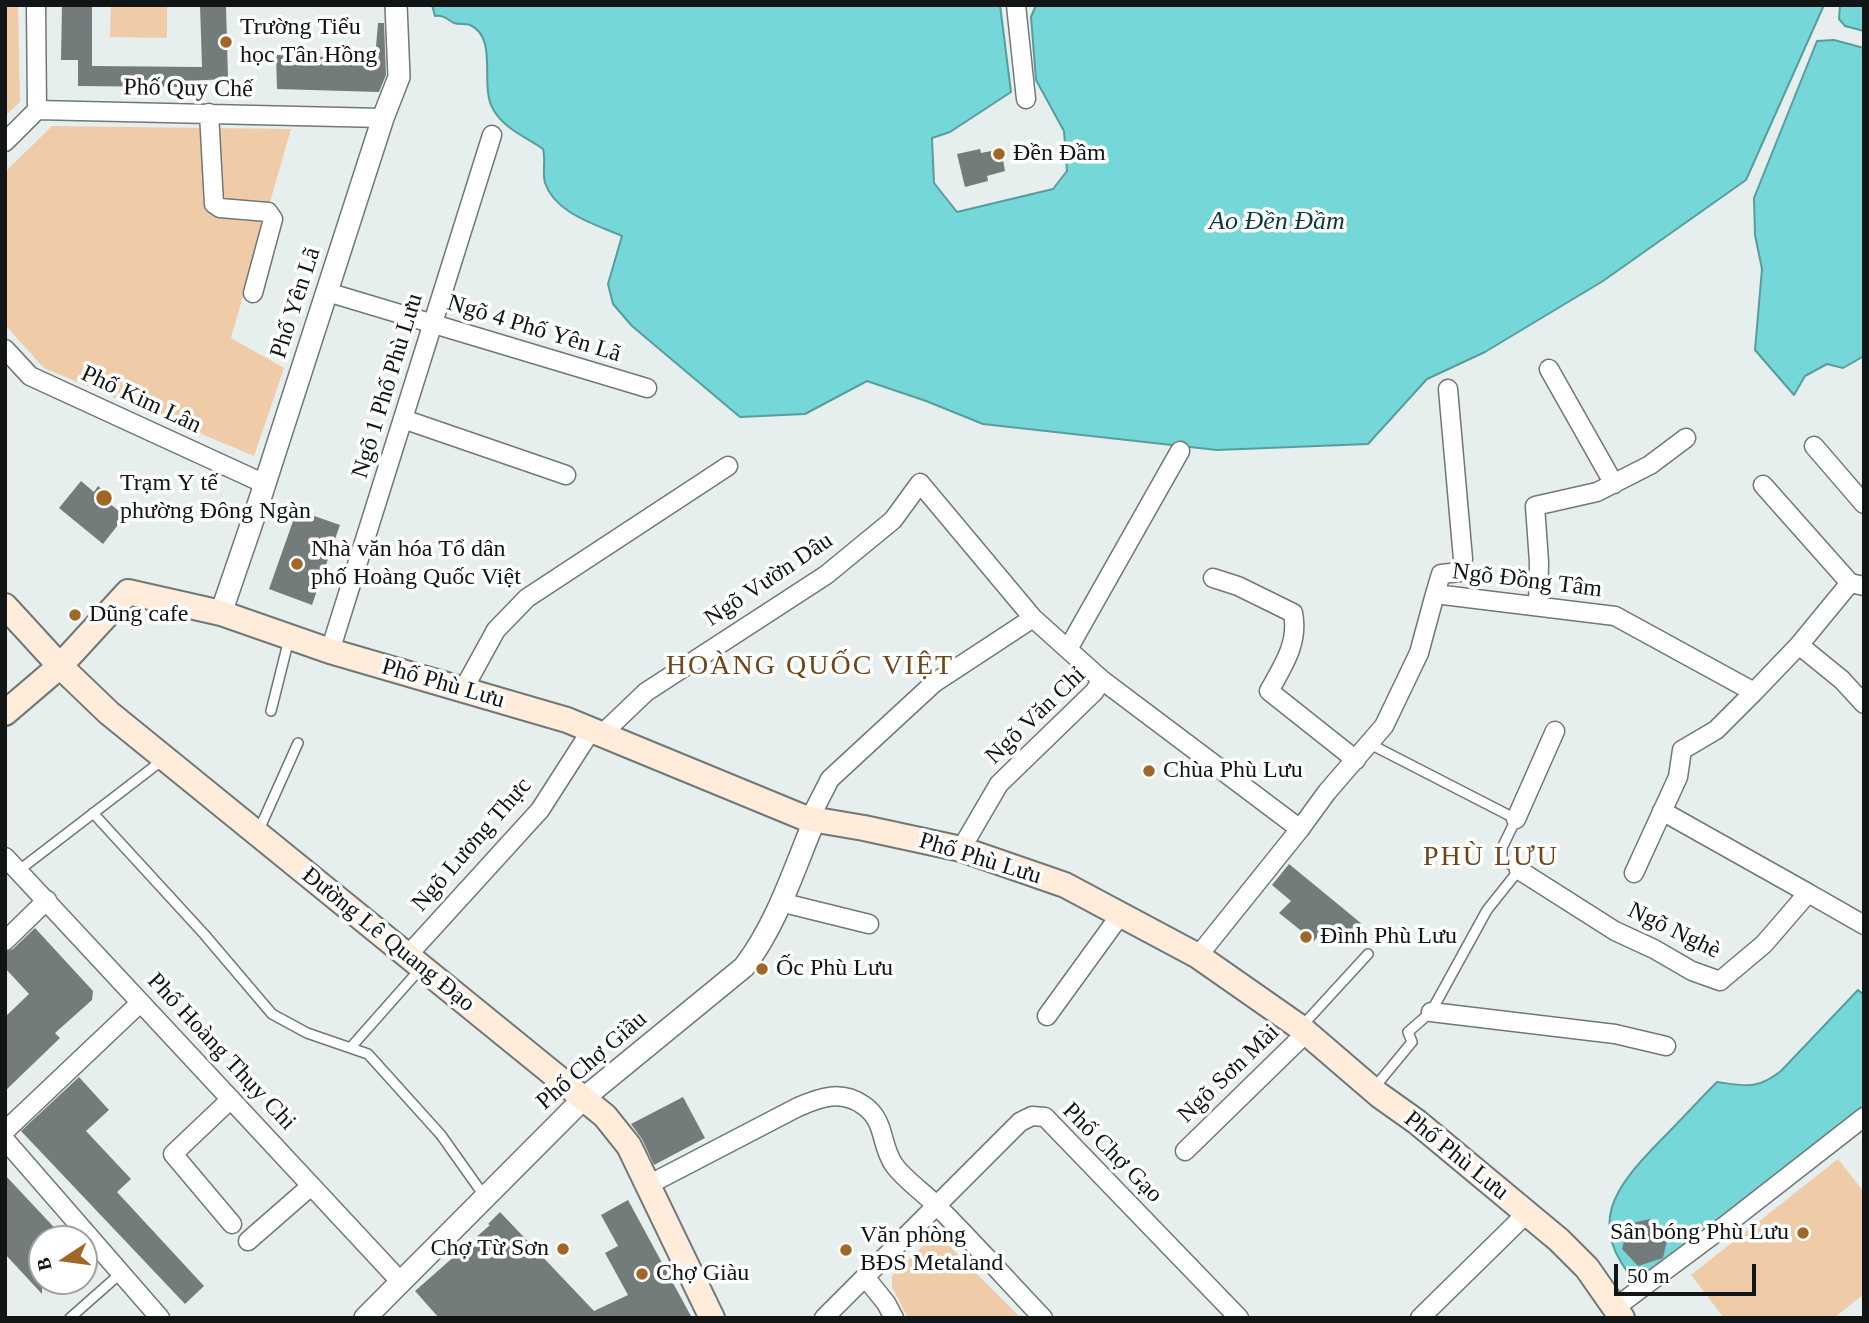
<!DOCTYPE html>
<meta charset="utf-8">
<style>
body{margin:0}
#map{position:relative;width:1869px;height:1323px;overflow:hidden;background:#e7eeee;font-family:Georgia,serif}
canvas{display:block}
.frame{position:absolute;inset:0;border:7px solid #121515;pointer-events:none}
.north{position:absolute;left:28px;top:1225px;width:70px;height:70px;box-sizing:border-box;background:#fff;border:2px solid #a0a1a1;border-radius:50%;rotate:257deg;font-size:19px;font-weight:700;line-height:28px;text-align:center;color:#121515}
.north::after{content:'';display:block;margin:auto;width:24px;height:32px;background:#a06726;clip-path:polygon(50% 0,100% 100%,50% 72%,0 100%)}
.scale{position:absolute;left:1614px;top:1264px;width:142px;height:32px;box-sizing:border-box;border:4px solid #121515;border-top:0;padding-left:9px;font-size:21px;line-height:24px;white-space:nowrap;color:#121515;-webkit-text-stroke:5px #fff;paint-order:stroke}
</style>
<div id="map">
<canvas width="1869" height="1323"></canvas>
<div class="frame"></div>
<div class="north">B</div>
<div class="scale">50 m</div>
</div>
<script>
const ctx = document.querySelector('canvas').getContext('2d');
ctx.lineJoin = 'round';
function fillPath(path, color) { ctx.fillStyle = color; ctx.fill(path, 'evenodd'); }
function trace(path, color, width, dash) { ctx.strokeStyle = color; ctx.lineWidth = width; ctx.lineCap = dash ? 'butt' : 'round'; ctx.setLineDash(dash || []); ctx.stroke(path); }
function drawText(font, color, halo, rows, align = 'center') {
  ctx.font = font + ' Georgia,serif'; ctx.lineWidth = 7; ctx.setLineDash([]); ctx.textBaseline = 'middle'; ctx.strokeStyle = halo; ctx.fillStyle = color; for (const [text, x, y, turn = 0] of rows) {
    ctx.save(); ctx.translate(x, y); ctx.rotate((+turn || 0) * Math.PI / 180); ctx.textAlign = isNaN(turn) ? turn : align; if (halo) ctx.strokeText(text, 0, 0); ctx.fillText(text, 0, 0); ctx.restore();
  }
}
const green = new Path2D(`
 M5,5H18L20,102L5,116Z
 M111,5H167V38L110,37Z
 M52,126L291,129L231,338L284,368L254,456L44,368L5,325V172Z
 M1838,1159L1864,1192V1294L1834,1318H1724L1691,1275Z
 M935,1241H942L948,1245L1021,1318H908L892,1287V1276L925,1244Z`);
const water = new Path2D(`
 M432,5H1000L1011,92L950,132L932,138L934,183L957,212L1053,189L1067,171L1064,131L1036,80L1031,17L1036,5H1824L1746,180L1603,281L1485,352L1427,379L1368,444L1217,450L983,424L926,401L867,381L805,414L740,417L632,326L613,304L608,284L622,236C595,224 556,214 545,183C542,172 546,160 543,149C526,137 504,129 493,109C479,85 499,38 470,25C465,23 459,25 454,23C446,19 445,15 435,16Z
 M1840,5H1864V31L1845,26L1839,19Z
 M1834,40L1864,48V356L1843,368L1827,364L1805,376L1794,395L1755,350L1762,269L1755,235L1754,198L1817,41Z
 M1858,990L1864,995V1107L1637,1284C1585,1224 1614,1188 1661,1140C1680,1121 1698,1101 1717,1082C1746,1086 1757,1090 1781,1071Z`);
const building = new Path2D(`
 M62,5H92V66L202,67L200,5H226L228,79L182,81V87L78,86V60H61Z
 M378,23H384L386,75L379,92L277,89L276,55L375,59Z
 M980,149L981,153L1001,149L1005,171L987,176L988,181L965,187L957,154Z
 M81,481L94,492L98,486L113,499L109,503L125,516L103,544L59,508Z
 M297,510L340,525L312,605L269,589Z
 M1289,864L1362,924L1345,945L1325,928L1314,941L1279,913L1291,901L1272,885Z
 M35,928L93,991L92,1000L55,1033L60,1038L5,1091V1017L29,994L5,968V952L13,949Z
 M79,1077L109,1110L86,1131L131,1179L117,1192L204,1286L185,1304L21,1131Z
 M683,1097L705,1138L654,1165L642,1139L631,1124Z
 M5,1175L65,1239H42V1294L5,1254Z
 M628,1200L692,1318H439L415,1291L490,1225L488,1224L500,1212L594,1311L628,1295L605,1253L618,1246L601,1215Z
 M1650,1219L1668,1236L1663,1258L1638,1266L1622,1249L1627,1230L1628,1224Z`);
const service = new Path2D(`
 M271,711L289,639
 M1370,744L1516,819L1502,848V859L1519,870L1487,910L1431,1012L1408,1032L1412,1042L1374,1088
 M93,813L204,934L272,1014L307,1033L368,1054L441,1135L485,1197
 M258,832L298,743
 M18,871L164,759
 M1302,1026L1368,954
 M352,1046L421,968
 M70,1318L121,1273`);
const minor = new Path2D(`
 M36,5L37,110
 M1016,5L1026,99
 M209,113L214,204L220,208L268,212L273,219L253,293
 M5,142L37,110L383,118
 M327,292L647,388
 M5,349L30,376L265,484
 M1549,369L1614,484
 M403,419L566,475
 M1814,446L1864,504
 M1763,485L1850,583
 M1213,578L1238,586L1293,613C1299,643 1283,666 1269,691L1356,760
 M1435,594L1441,574L1460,572L1463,559L1448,389
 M1538,605L1539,562L1535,506L1597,492L1650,465L1686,438
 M1799,645L1850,583L1864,586
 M1068,649L1180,451
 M330,651L492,135
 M463,690L496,630L527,598L728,466
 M602,734L646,692L826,575L893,520L920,483L1033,618L1102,680
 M1662,811L1808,893
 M810,818L830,779L934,683L1033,618
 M1516,819L1555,731
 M961,849L999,784L1094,692L1102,680L1300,829
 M5,857L400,1281
 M1519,870L1615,931L1654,949L1692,971L1720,981L1764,944L1808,893L1864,925
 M1634,873L1678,777L1682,750L1716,730L1754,692
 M780,902L869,924
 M5,941L47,900
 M408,955L540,810L592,729
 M1198,956L1300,829L1327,792L1384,726L1419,653L1435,594L1615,616L1754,692L1799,645L1842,680L1864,704
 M1431,1012L1615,1034L1666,1046
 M1047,1016L1121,914
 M231,1099L173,1154L232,1224
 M5,1131L140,1003
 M5,1140L160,1318
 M1185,1151L1307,1032
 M648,1185L798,1107C821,1097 841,1090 863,1105C886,1120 880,1145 894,1165C905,1180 923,1192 936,1205C973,1242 1007,1280 1043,1318
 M248,1241L311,1186
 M865,1277L886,1303L894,1318
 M1616,1307L1718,1231L1864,1117
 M824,1318L1020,1122L1032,1116L1045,1117L1239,1318
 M1420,1318L1527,1213`);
const tertiary = new Path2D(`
 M221,613L258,505L383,118L399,77L396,5
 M365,1318L584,1098L744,967C777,924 794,869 815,819`);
const secondary = new Path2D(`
 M5,606L60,666L109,713L605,1116L629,1146L712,1318
 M5,713L60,666L128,592L221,613L330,651L567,720L805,818L864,828L961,849L1065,885L1198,956L1301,1028L1379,1095L1417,1122L1559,1240L1587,1268L1622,1318`);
const markers = [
 [226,42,7,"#a06726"],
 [999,154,7,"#a06726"],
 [104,498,9,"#a06726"],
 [297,564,7,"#a06726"],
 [75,615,7,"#a06726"],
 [1149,771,7,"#a06726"],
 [1306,937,7,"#a06726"],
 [762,969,7,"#a06726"],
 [1803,1233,7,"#a06726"],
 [563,1249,7,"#a06726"],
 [846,1250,7,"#a06726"],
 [642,1274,7,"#a06726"]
];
const poiNames = [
 ["Trường Tiểu",240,28],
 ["học Tân Hồng",240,56],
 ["Đền Đầm",1013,154],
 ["Trạm Y tế",120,484],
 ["phường Đông Ngàn",120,512],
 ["Nhà văn hóa Tổ dân",311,550],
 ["phố Hoàng Quốc Việt",311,578],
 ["Dũng cafe",89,615],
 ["Chùa Phù Lưu",1163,771],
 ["Đình Phù Lưu",1320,937],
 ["Ốc Phù Lưu",776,969],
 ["Sân bóng Phù Lưu",1789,1233,"right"],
 ["Văn phòng",860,1236],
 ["BĐS Metaland",860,1264],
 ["Chợ Từ Sơn",549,1249,"right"],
 ["Chợ Giàu",656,1274]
];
const streetNames = [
 ["Phố Quy Chế",188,89,1],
 ["Phố Yên Lã",296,303,-72],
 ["Ngõ 4 Phố Yên Lã",534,329,17],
 ["Ngõ 1 Phố Phù Lưu",388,386,-73],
 ["Phố Kim Lân",141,400,25],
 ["Ngõ Vườn Dâu",769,580,-34],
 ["Ngõ Đồng Tâm",1527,581,7],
 ["Phố Phù Lưu",443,684,16],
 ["Ngõ Văn Chỉ",1036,716,-44],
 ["Ngõ Lương Thực",472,845,-49],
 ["Phố Phù Lưu",980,859,17],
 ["Ngõ Nghè",1674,931,26],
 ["Đường Lê Quang Đạo",388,940,39],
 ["Phố Hoàng Thụy Chi",221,1052,47],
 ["Phố Chợ Giầu",592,1061,-41],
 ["Ngõ Sơn Mài",1229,1074,-44],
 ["Phố Chợ Gạo",1112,1153,45],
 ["Phố Phù Lưu",1456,1156,39]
];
const waterNames = [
 ["Ao Đền Đầm",1277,222]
];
const quarterNames = [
 ["HOÀNG QUỐC VIỆT",810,667],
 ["PHÙ LƯU",1491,858]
];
fillPath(green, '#f0cba8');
fillPath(water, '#75d7d7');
trace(water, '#579d9d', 2);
fillPath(building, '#747b7b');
trace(service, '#707777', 12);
trace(minor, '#707777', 21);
trace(tertiary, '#707777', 24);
trace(secondary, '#707777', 28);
trace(service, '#fff', 9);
trace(minor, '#fff', 18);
trace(tertiary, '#fff', 21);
trace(secondary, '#ffecdb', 24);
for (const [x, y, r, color] of markers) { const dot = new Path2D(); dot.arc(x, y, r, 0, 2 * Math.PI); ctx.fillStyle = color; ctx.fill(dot); trace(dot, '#fff', 2.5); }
drawText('24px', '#121515', '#fff', poiNames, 'left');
drawText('24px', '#121515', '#fff', streetNames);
drawText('italic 26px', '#0b3b3c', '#fff', waterNames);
ctx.letterSpacing = '2px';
drawText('28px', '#6e461a', '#fff', quarterNames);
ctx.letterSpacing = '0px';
</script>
